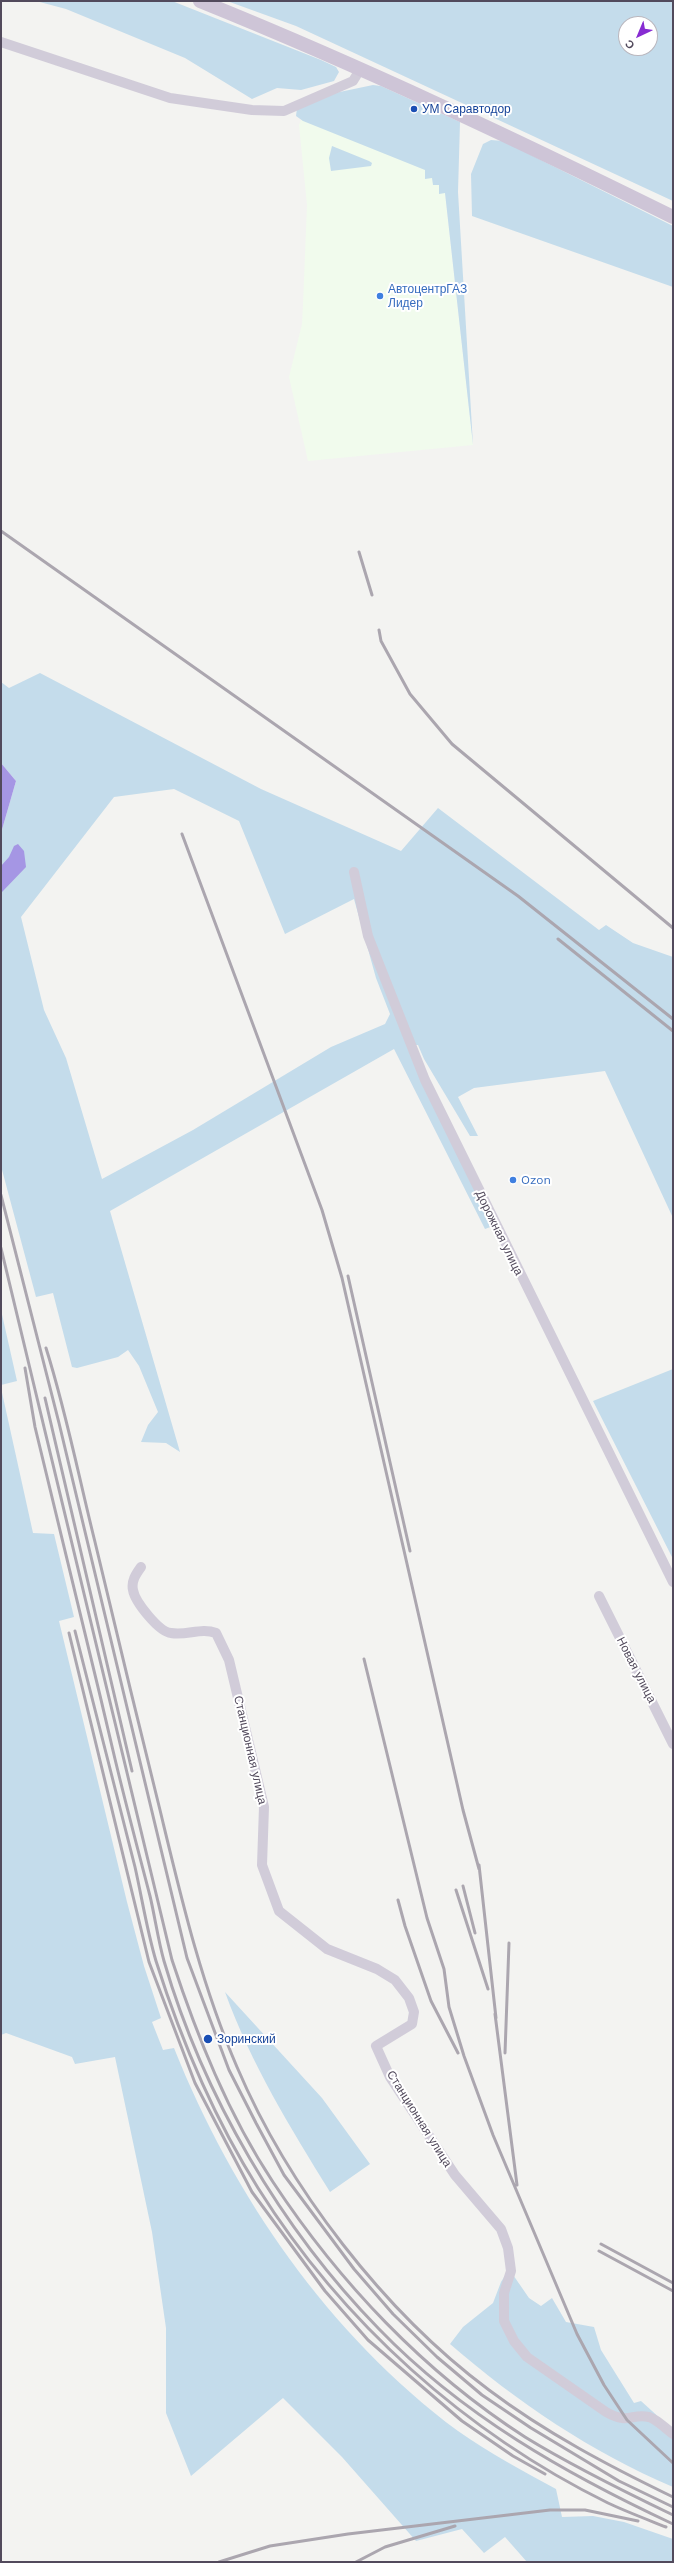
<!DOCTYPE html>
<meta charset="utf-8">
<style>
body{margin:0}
#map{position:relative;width:674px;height:2563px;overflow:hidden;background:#f3f3f1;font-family:"Work Sans",sans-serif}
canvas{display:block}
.frame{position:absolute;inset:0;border:2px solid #524a5c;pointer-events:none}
.north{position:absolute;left:618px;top:16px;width:40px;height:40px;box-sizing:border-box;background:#fff;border:1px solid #bab7be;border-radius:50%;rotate:224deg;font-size:11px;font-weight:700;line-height:16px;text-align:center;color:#524a5c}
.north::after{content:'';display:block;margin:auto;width:14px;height:18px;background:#872cd2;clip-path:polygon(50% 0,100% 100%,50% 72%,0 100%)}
</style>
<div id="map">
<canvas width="674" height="2563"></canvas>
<div class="frame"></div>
<div class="north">С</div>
</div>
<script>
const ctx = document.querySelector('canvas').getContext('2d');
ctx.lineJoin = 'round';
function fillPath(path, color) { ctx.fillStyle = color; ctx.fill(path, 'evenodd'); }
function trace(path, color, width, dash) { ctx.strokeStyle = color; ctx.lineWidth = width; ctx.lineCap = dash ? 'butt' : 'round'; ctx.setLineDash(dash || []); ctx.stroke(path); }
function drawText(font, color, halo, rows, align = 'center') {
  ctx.font = font + ' "Work Sans",sans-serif'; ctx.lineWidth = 4; ctx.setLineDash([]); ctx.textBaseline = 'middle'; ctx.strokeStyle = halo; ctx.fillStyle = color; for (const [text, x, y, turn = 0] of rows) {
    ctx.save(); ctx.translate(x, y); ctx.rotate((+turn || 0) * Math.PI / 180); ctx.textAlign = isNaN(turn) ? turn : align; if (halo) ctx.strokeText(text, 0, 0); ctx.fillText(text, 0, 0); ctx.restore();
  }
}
const commercial = new Path2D(`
 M304,113L439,166L445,193L473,445L308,461L289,377L302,324L303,304L307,205L299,125Z`);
const green = new Path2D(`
 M36,1H172L321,60L336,67L339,72L334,81L301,90L277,88L252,99L185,58L66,9Z
 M227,1H673V201L296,26ZM626,24H650V48H626Z
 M373,85L381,86L460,122L458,192L473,445L445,193L439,194V185H433L432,178L425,179V170L303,121L296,116L297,108L311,98Z
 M491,140L503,141L673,226V287L472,216L471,174L483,144Z
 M332,146L369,161L372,163L371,166L331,171L329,158Z
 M40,673L261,789L401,851L438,808L599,930L606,925L633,943L673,957V1218L605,1071L474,1088L458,1097L478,1136H470L424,1059L418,1045H407L493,1226L485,1229L394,1049L110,1211L180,1452L166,1443L141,1442L148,1425L158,1412L139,1366L128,1350L118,1357L77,1368L72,1367L53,1293L36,1297L1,1166V833L16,781L1,763V682L9,688ZM174,789L239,821L285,934L354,899L376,978L390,1014L385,1024L331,1047L193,1130L102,1179L66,1058L44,1010L21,917L114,797Z
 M1,1310L17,1381L1,1385Z
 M673,1369V1559L593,1401Z
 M1,1388L33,1533L54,1534L74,1617L59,1621L127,1902L144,1966L161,2018L152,2022L163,2050L174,2048C233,2196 329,2335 458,2431C489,2453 523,2471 556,2489L562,2517L593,2516L624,2522L673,2539V2562H527L505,2537L484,2553L462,2529L416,2541L342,2457L283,2398L191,2476L166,2413V2328L152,2232L115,2057L75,2064L72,2057L6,2033L1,2035Z
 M225,1992L322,2098L370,2164L330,2192C290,2127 251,2064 225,1992Z
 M509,2269L529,2298L541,2306L552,2298L566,2322L594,2327L601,2350L634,2403L641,2401L673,2430V2487C591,2452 517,2402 450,2344L463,2327L493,2303L501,2282Z`);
const water = new Path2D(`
 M1,763L16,781L1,833Z
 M18,844L24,851L26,867L2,892L1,866L9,857L14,846Z`);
const minor = new Path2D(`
 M1,42L170,98L252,110L284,111L353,81L361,68
 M354,872L368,936L425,1080L673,1582
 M141,1567C136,1574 131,1581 133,1590C135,1602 159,1632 171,1633C187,1636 201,1627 216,1633L229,1660L264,1807L262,1865L279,1911L327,1949L377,1969L395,1980L409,1998L414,2012L412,2024L376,2046L390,2077L455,2175L501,2229L508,2248L511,2271L504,2293V2321L514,2341L527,2357L606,2412C629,2425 631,2413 649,2417C658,2420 666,2429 673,2434
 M599,1596L673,1744`);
const secondary = new Path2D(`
 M200,1C361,66 517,140 673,217`);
const rail = new Path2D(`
 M1,531L518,896L673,1019
 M359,552L372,595
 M379,630L381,641L410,694L452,744L673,928
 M182,834L322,1210L342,1278L463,1810L479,1869
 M558,939L673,1031
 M1,1195L59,1423L187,1958L229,2070L256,2123L284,2175L354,2269L393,2314L437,2357L482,2395L531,2428L619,2481L673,2507
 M1,1248L172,1960C197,2036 228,2114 273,2182C339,2282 424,2372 525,2437C572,2466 623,2491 673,2515
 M348,1276L410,1551
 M46,1348C66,1411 79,1478 95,1542C116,1631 138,1721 160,1810C181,1897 201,1984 237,2067C288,2187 384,2312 489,2390C546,2433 609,2466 673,2497
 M25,1368L35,1427C62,1537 89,1648 115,1759C126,1805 138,1850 150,1896C155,1917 158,1940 164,1961C203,2095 281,2229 379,2329C462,2415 566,2474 673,2524
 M45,1398L132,1771
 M75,1631C95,1710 115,1788 135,1867C142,1898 147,1931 156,1961C181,2040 214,2118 258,2188C342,2322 466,2433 608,2503C627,2512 646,2519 666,2527
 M69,1633L149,1962L195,2083L252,2192L325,2291L368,2340L462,2421L513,2456L545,2474
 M364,1659L427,1918L444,1969L449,2007L464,2056L493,2135L577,2334L604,2385L627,2420L673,2463
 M479,1865L496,2018
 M463,1886L475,1933
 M456,1890L488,1989
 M398,1900L405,1926L431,2001L458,2053
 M495,2014L517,2185
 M505,2053L509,1943
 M601,2244L673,2283
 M599,2251L673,2291
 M219,2562L270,2546L348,2534L550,2510H585L638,2521
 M356,2562L385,2547L455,2526`);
const markers = [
 [414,109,4,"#1a4fb4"],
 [380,296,4,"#3f7fe0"],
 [513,1180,4,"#3f7fe0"],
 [208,2039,5,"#1a4fb4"]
];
const transitNames = [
 ["УМ Саравтодор",422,109],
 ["Зоринский",217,2039]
];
const shopNames = [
 ["АвтоцентрГАЗ",388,289],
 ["Лидер",388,303],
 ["Ozon",521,1180]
];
const streetNames = [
 ["Дорожная улица",499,1233,64],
 ["Новая улица",636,1670,63],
 ["Станционная улица",250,1750,77],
 ["Станционная улица",419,2119,58]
];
fillPath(commercial, '#f1fbed');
fillPath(green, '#c4dceb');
fillPath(water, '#a596e4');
trace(minor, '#d1ccd9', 10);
trace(secondary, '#cec5d7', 14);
trace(rail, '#aba6af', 3);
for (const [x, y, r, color] of markers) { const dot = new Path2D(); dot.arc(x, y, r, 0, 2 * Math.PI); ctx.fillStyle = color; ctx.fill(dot); trace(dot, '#fff', 1.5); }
drawText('12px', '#164399', '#fff', transitNames, 'left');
drawText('12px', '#366cbe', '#fff', shopNames, 'left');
drawText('12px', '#524a5c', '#fff', streetNames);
</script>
